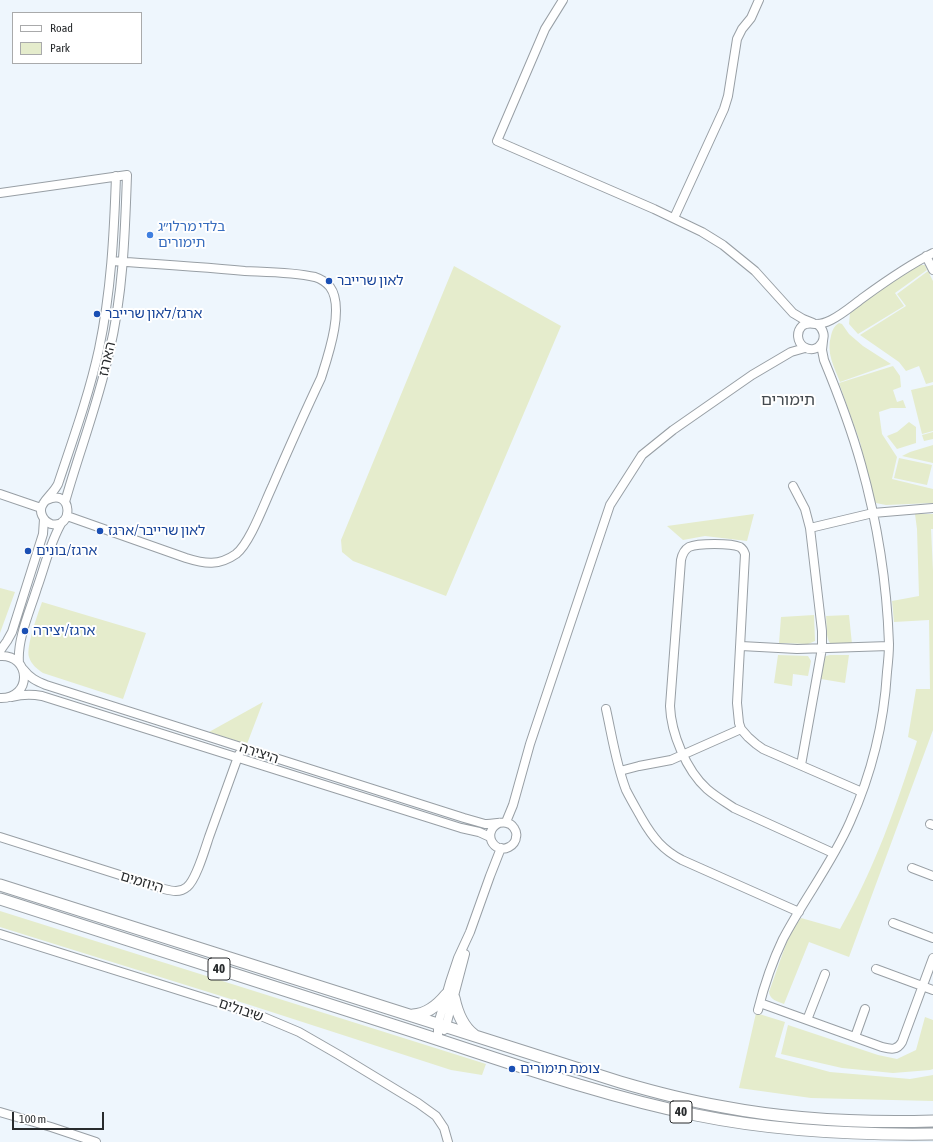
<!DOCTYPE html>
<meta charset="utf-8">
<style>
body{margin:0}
#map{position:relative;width:933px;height:1142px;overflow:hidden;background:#eef6fd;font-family:"Asap Condensed",sans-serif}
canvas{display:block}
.legend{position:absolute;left:12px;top:12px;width:130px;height:52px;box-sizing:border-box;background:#fff;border:1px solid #a9aaab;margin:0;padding:5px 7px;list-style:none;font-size:12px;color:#282b2d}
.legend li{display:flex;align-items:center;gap:8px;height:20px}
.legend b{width:20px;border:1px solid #a9aaab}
.scale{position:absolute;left:12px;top:1112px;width:92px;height:18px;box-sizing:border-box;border:2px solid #282b2d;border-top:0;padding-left:5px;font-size:12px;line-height:14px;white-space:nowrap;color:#282b2d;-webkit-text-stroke:3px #fff;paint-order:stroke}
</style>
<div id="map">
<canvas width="933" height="1142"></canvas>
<ul class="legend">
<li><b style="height:5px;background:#fff"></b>Road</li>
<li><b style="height:11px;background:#e5eccc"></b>Park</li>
</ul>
<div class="scale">100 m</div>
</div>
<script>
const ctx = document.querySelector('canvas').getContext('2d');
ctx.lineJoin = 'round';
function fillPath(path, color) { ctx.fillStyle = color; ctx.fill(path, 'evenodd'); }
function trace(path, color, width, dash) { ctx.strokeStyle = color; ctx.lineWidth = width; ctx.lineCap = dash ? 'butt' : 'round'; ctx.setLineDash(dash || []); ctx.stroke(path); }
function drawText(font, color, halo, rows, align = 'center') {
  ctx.font = font + ' "Asap Condensed","Noto Sans Hebrew",sans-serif'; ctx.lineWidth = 4; ctx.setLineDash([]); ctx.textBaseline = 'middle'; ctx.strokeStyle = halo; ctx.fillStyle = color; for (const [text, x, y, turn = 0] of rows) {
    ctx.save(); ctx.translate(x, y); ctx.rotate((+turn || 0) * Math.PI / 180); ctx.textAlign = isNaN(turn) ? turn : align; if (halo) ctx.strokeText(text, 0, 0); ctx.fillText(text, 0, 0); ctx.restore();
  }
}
const green = new Path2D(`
 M920,265H925L927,270L895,293L904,306L858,334L849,324L850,313C866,301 881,289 898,278C905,273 912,268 920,265Z
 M454,266L561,326L446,596L353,561L342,552L341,540Z
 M928,271L933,281V382L926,384L919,366L906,371L899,362L860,335L906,306L897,294Z
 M839,323L842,324L849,334L863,346L891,364L840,382C834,367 826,352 831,336C832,331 834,326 839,323Z
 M893,366L900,376L901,387L893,390L897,402L903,400L906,408H891L879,412L882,434L897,457L892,479L933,489V503L886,505L876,503L873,498L860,442L839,383Z
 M933,385V431L922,434L911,390Z
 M909,422L916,427V443L897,449L887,436L897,432Z
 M933,432V439L924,441L922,435Z
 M933,445V463L902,456L910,452Z
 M899,458L932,465L927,485L894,478Z
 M754,514L747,541L705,536L683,540L667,526Z
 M915,514H933V529H931L933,571V730L849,957L809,942L784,1004C777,1001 770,1000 769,992L786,944L793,929L801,918L840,929C874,870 897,805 917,741L908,737L916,689H930L929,620L894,622L892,601L919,596L917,529Z
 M0,588L15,592L0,633Z
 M42,602L146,633L123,699L43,673C37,669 31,664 29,657C26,646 38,614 42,602Z
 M814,615L815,641L808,644L779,643L781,617Z
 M849,615L852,644C846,644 838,646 832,644C825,642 827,622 826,616Z
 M778,655L808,656L811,661L808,676L793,674L792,686L774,683Z
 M830,655H849L845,683L821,679L824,658L826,656Z
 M263,702L247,744L209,732Z
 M0,911L486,1064L482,1075L451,1070L253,1006L0,927Z
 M756,1013L785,1022L775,1057L830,1072L910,1079L933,1075V1101L811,1098L739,1088Z
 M925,1017L933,1020V1069L930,1070L893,1073L842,1068L781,1054L788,1025L878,1055L897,1059L916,1050Z`);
const minor = new Path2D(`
 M563,0L545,29L497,141L654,209L702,232L723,245L755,271L793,313L803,319L813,323
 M0,193L127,175C125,235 123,295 109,353C98,404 79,452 65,502
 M674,218L724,109L728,96L737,39L742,29L751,18L759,0
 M926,256L933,270
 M817,324C832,335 819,356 804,347C797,342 796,332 802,326C807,322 811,324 817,324C821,324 827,322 831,320C843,314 853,305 864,297C886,281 909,265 933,253
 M793,486L805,509L810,528L822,631V648L801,765
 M0,494L41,508
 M47,500C73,487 74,530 51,524C43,521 38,511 43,504C48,496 54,492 58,484C73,439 89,395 99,349C111,292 114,235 116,176
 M67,516L186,558C205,564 219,566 236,554C250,543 264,504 272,487C288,450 304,414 321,378C328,356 345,307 330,287C326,282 321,279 315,277C293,272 268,272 245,271C201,267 156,264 112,261
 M810,528L873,513L933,508
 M741,646L797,649L889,646
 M0,651L7,641L12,632L43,534L44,519
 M0,656C31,654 33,699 0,698
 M19,663C17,639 30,611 37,588C45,566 50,542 62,522
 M23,669C30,678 36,681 46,685L464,818C471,820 478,822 485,824C495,825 508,818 514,828C516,831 517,834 516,837C516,841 513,845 509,847C494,855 481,832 499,823
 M12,697C23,694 31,694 42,696L461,828L479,832L490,837
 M606,709C612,736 616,764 626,790C631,800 637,810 642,819C653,838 663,850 682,860L799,912
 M620,771L639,766L671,760L741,729
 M506,822L513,805L530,744L610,505L642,455L673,430L752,375L791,352L805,348
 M930,824L933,825
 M0,837L164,889C172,891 180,893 187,887C196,880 205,849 209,837C219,809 229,781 239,754
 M833,853L734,808C725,802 715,796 707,789C686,770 671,733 670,706L681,560C682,555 684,550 689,547C698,543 731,543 740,547C743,549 744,551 745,554L737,703L739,723L741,729L748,737L756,744L763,749L862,792
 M912,868L933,876
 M893,923L933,938
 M0,934L261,1016L299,1032L339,1055L418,1103L436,1116L444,1128L448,1142
 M876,969L933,990
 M760,1003L882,1047C890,1049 897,1051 902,1042L933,958
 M758,1010C764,986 772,962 783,939C804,899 832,863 850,822C871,775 884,724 887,672C888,663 889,654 889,644C887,585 877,521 861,464C851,428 838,394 824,360L822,350L823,341
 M807,1020L825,974
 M444,1030L446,1026L465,954
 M855,1037L865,1009
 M438,1039V1024L450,982L458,958L470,932L490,876L501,848
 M0,1112L51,1127L96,1142`);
const highway = new Path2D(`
 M0,885L620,1082C654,1092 689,1101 724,1107C792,1120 863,1123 933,1121
 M0,899C131,941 262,983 393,1025C494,1057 593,1094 696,1115C774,1131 854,1135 933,1134
 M454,998C457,1012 462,1026 474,1035
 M413,1015C427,1014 437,1006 446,995`);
const markers = [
 [150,235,4,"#3f7fe0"],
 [329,281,4,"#1a4fb4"],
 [97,314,4,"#1a4fb4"],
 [100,531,4,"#1a4fb4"],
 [28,551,4,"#1a4fb4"],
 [25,631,4,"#1a4fb4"],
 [512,1069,4,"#1a4fb4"]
];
const shields = [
 [219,969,22],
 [681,1112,22]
];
const shieldNames = [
 ["40",219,969],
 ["40",681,1112]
];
const shopNames = [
 ["בלדי מרלו״ג",158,227],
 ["תימורים",158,243]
];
const transitNames = [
 ["לאון שרייבר",337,281],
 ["ארגז/לאון שרייבר",105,314],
 ["לאון שרייבר/ארגז",108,531],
 ["ארגז/בונים",36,551],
 ["ארגז/יצירה",33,631],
 ["צומת תימורים",520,1069]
];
const streetNames = [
 ["הארגז",107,359,-77],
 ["היצירה",259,753,18],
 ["היוזמים",142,882,17],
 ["שיבולים",241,1010,19]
];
const quarterNames = [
 ["תימורים",788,400]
];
fillPath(green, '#e5eccc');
trace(minor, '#989fa5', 10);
trace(highway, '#989fa5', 13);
trace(minor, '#fff', 8);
trace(highway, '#fff', 11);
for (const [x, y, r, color] of markers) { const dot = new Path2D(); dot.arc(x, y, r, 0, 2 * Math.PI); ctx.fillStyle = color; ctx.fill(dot); trace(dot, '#fff', 1.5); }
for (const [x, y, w] of shields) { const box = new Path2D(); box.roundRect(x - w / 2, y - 11, w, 22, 3); ctx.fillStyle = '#fff'; ctx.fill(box); trace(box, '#282b2d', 1); }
drawText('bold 13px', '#282b2d', null, shieldNames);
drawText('14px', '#366cbe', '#fff', shopNames, 'left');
drawText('14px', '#164399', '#fff', transitNames, 'left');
drawText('14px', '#282b2d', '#fff', streetNames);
drawText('16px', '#444a4f', '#fff', quarterNames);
</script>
